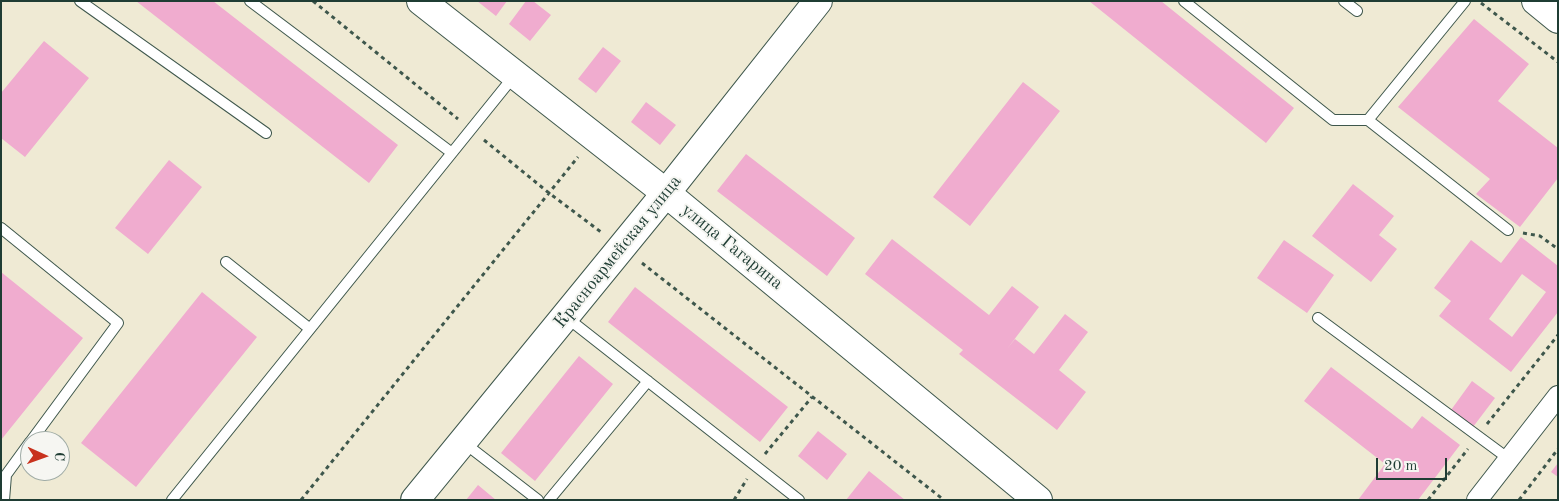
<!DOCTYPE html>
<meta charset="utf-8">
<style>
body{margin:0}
#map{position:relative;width:1559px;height:501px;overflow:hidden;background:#efead4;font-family:"Old Standard TT",serif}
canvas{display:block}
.frame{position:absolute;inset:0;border:2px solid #1f3d34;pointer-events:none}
.north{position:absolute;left:20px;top:431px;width:50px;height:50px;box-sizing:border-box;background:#f6f6f2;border:1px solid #a0aca6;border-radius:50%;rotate:92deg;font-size:14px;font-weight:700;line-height:20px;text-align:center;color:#1f3d34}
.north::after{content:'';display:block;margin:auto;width:18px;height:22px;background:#c8321e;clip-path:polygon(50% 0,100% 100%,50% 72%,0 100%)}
.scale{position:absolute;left:1376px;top:458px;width:71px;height:22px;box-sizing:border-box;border:2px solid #1f3d34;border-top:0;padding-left:6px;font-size:15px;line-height:18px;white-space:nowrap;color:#1f3d34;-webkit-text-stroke:4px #f6f6f2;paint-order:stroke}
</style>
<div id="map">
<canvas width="1559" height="501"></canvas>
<div class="frame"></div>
<div class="north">С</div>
<div class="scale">20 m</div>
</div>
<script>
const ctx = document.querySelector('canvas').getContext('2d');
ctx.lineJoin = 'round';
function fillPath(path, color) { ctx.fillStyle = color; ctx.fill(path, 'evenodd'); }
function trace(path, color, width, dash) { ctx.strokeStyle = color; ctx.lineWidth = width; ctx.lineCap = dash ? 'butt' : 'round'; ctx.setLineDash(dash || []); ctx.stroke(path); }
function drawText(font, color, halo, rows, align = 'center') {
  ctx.font = font + ' "Old Standard TT",serif'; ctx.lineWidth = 4; ctx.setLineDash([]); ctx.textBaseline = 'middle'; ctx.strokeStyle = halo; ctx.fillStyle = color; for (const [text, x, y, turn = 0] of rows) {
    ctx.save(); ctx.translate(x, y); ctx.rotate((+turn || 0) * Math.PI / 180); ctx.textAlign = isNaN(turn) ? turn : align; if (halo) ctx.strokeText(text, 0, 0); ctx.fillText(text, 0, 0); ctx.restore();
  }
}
const building = new Path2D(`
 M136,1H213L398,145L369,183Z
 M477,1H507L496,16Z
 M526,1H533L551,15L530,41L509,24Z
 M1089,1H1161L1294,108L1266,143Z
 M1474,19L1529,64L1498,101L1558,148V178L1520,227L1476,194L1490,179L1398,107Z
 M44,41L89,78L25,157L1,138V93Z
 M603,47L621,61L596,93L578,79Z
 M1023,82L1060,111L970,226L933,197Z
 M646,102L676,125L660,145L631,122Z
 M746,154L855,238L827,276L717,191Z
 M169,160L202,187L148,254L115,228Z
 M1353,184L1394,216L1379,235L1397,249L1371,282L1312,236Z
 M1521,237L1558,266V312L1511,372L1439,316L1451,301L1434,288L1471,240L1501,263ZM1522,274L1546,292L1512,337L1489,319Z
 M892,239L989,315L1012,286L1039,307L1007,349L1015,339L1034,354L1065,314L1088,332L1059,370L1086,392L1057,430L959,354L963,350L865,274Z
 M1284,240L1334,275L1307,313L1257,278Z
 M1,272L83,338L1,440Z
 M635,287L788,407L760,442L608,322Z
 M202,292L257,337L136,487L81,443Z
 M579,356L613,384L535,481L501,453Z
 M1331,367L1412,429L1422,416L1460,445L1418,500H1358L1385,464L1304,401Z
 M1472,381L1495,398L1473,427L1451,410Z
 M818,431L847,454L827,480L798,456Z
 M1558,463V477L1551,472Z
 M869,471L905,500H846Z
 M478,485L496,500H466Z`);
const path = new Path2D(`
 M313,1L458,119
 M1481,3L1558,62
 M484,140L549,193L601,232
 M1523,233L1540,236L1558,249
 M642,263L944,500
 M1487,424L1558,335
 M765,454L812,397
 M301,500L578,157
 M734,500L747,479
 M1428,500L1468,449
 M1519,500L1558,449`);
const lane = new Path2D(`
 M80,1L266,133
 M250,1L452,153
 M1184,1L1333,120H1368
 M1344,1L1357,11
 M1465,1L1368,120L1508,230
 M1,228L118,323L31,441
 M226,262L310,329
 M566,317L799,500
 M1318,318L1509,459
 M463,442L538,500
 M4,500L6,475L30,442
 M172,500L514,76
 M549,500L648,381`);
const street = new Path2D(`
 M1477,500L1558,396`);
const secondary = new Path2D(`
 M421,1L666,193L1038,500
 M1536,1L1558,19
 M415,500L666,193L818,1`);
const streetNames = [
 ["улица Гагарина",732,247,39],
 ["Красноармейская улица",618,252,-51]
];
fillPath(building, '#f0accf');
trace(lane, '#3e574c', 12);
trace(street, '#3e574c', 22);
trace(secondary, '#3e574c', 30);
trace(path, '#3e574c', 3, [4, 4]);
trace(lane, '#fff', 10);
trace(street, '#fff', 20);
trace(secondary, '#fff', 28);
drawText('18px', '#1f3d34', '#f6f6f2', streetNames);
</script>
